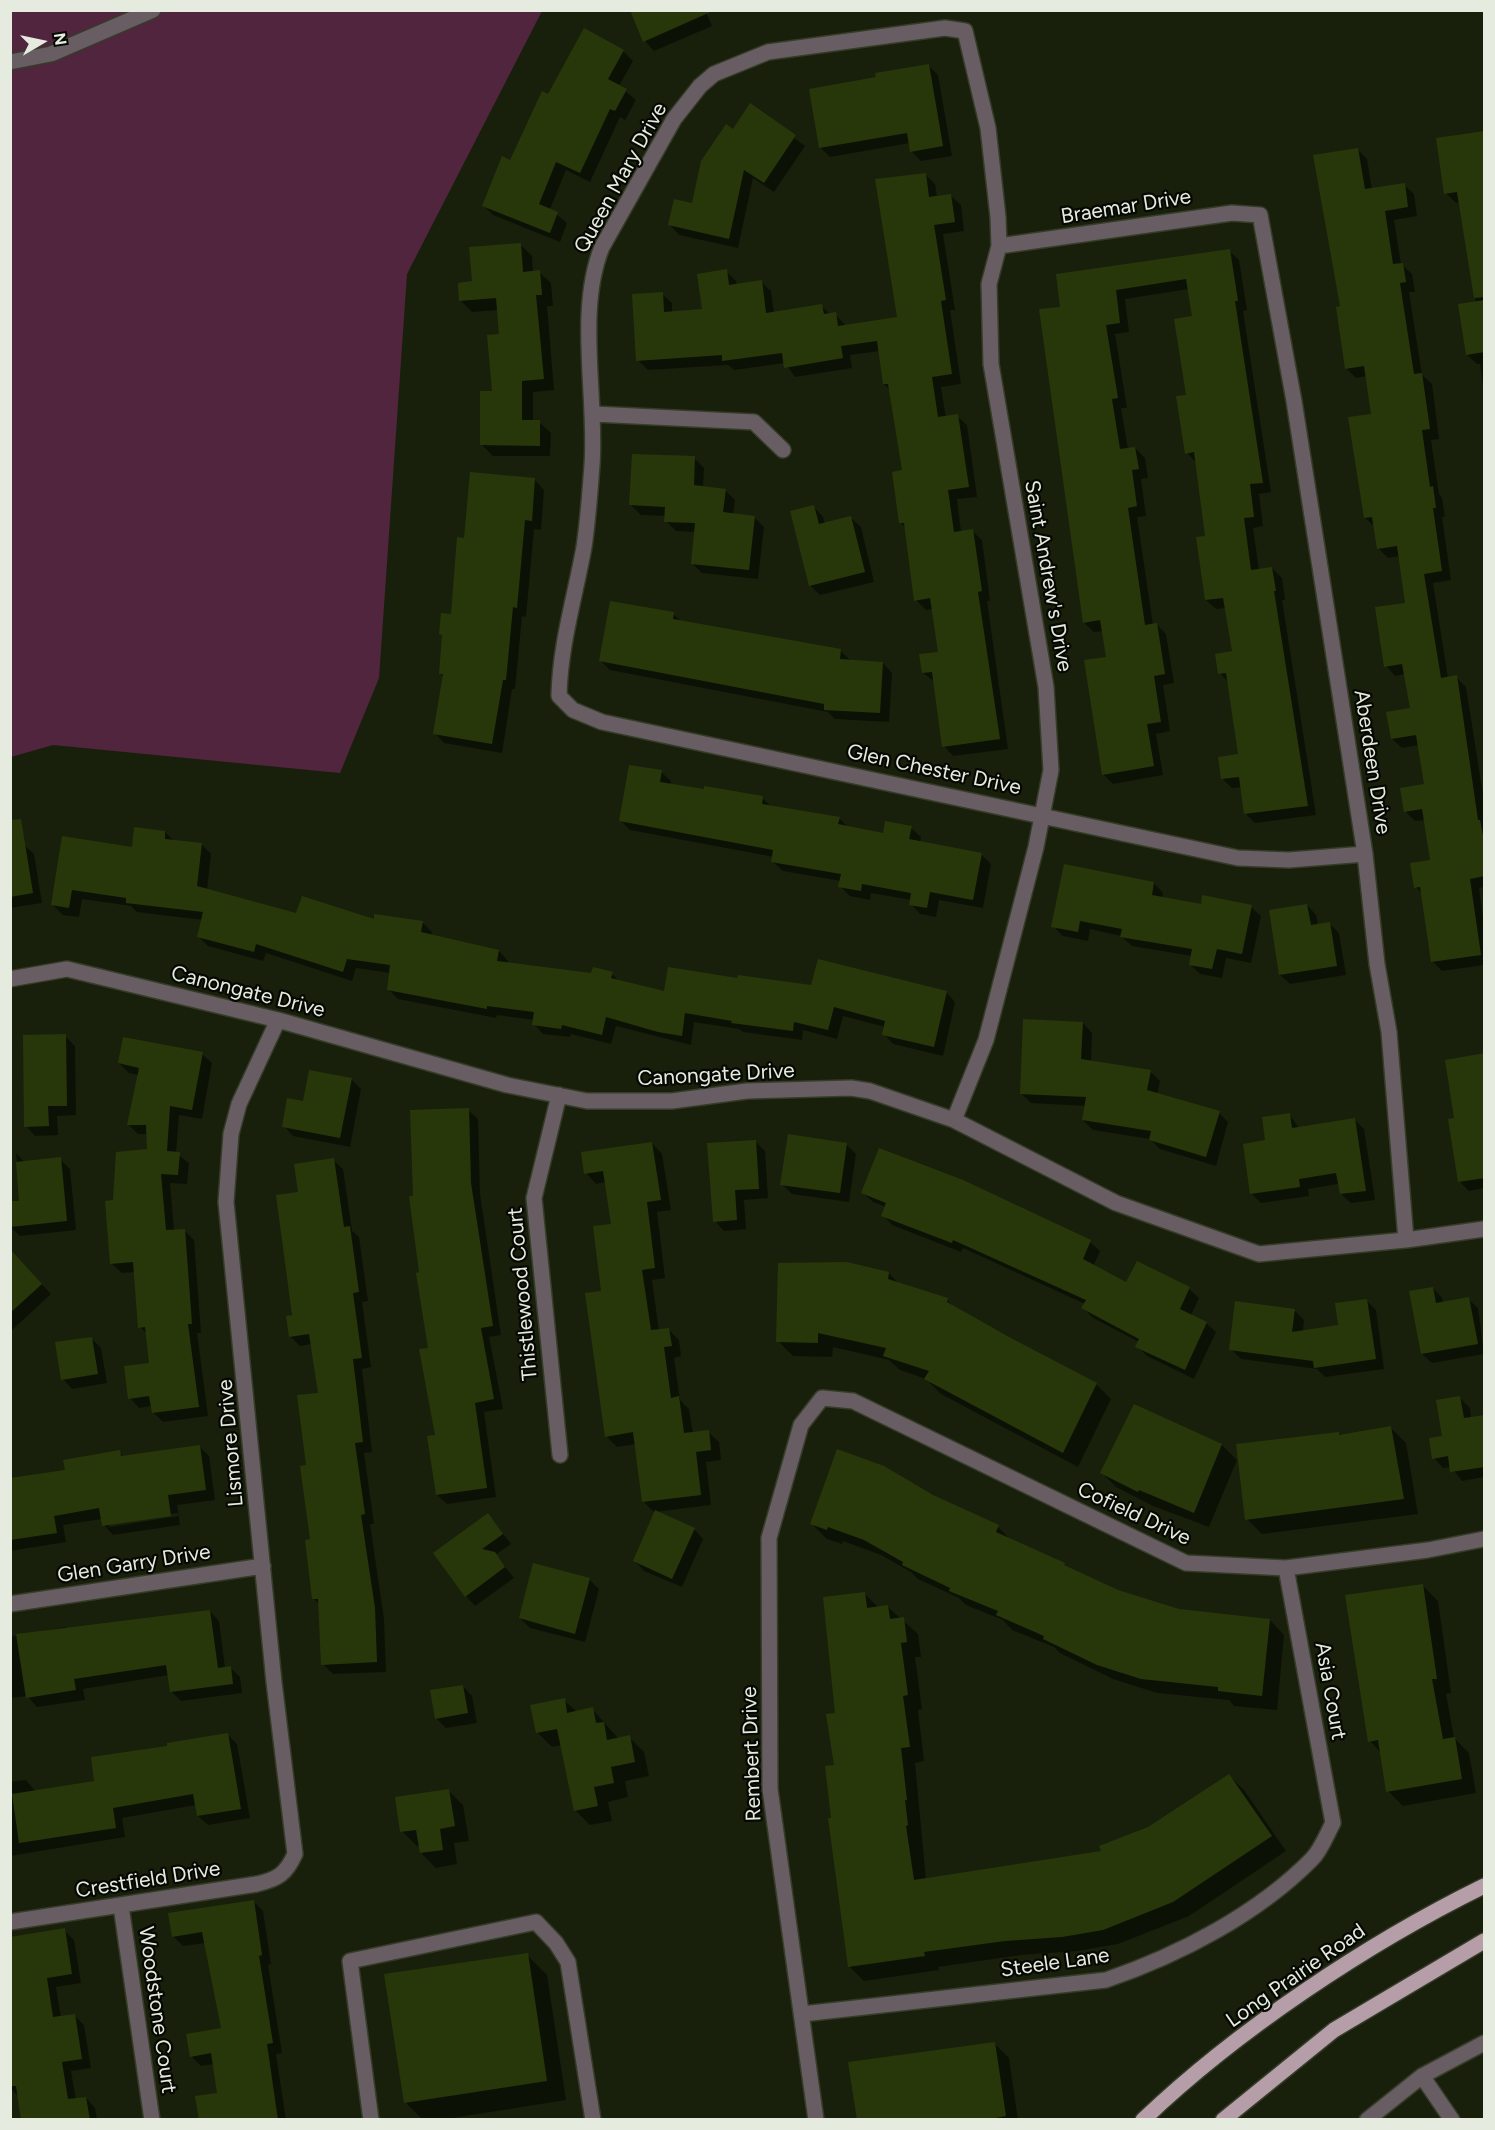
<!DOCTYPE html>
<style>
body{margin:0}
#map{position:relative;width:1495px;height:2130px;overflow:hidden;background:#18200c;font-family:Figtree,sans-serif}
canvas{display:block}
.frame{position:absolute;inset:0;border:12px solid #e5ebde;pointer-events:none}
.north{position:absolute;left:12px;top:12px;width:60px;height:60px;-webkit-text-stroke:4px #060803;paint-order:stroke;rotate:81deg;font-size:16px;font-weight:700;line-height:24px;text-align:center;color:#e5ebde}
.north::after{content:'';display:block;margin:auto;width:21px;height:27px;background:#e5ebde;clip-path:polygon(50% 0,100% 100%,50% 72%,0 100%)}
</style>
<div id="map">
<canvas width="1495" height="2130"></canvas>
<div class="frame"></div>
<div class="north">N</div>
</div>
<script>
const ctx = document.querySelector('canvas').getContext('2d');
ctx.lineJoin = 'round';
function fillPath(path, color) { ctx.fillStyle = color; ctx.fill(path, 'evenodd'); }
function trace(path, color, width, dash) { ctx.strokeStyle = color; ctx.lineWidth = width; ctx.lineCap = dash ? 'butt' : 'round'; ctx.setLineDash(dash || []); ctx.stroke(path); }
function drawText(font, color, halo, rows, align = 'center') {
  ctx.font = font + ' Figtree,sans-serif'; ctx.lineWidth = 4.5; ctx.setLineDash([]); ctx.textBaseline = 'middle'; ctx.strokeStyle = halo; ctx.fillStyle = color; for (const [text, x, y, turn = 0] of rows) {
    ctx.save(); ctx.translate(x, y); ctx.rotate((+turn || 0) * Math.PI / 180); ctx.textAlign = isNaN(turn) ? turn : align; if (halo) ctx.strokeText(text, 0, 0); ctx.fillText(text, 0, 0); ctx.restore();
  }
}
const green = new Path2D(`
 M11,11H542L407,274L379,678L340,773L53,745L11,757Z`);
const shadow = new Path2D(`
 M631,10H705L712,26L654,51L645,41Z
 M623,51L633,61L619,86L636,100L625,120L620,117L590,182L566,170L550,209L567,223L560,242L493,215L483,205L549,96Z
 M929,66L938,75L952,156L921,161L911,151L910,143L830,157L820,147L878,79Z
 M750,105L805,146L774,192L753,178L738,248L679,235L670,225L693,205L733,131Z
 M1484,132V393L1480,364H1477L1467,355L1476,303L1460,202L1456,203L1446,193Z
 M1358,150L1367,159L1372,190L1404,185L1414,194L1417,216L1394,220L1401,264L1412,274L1415,292H1409L1422,375L1432,384L1439,439L1431,440L1439,494L1442,498L1445,517H1442L1451,580L1433,583L1448,678L1456,677L1466,687L1484,801V887L1479,888L1484,926V965L1442,971L1433,962L1422,894L1416,887L1431,861L1425,820L1415,821L1406,812L1426,785L1419,745L1402,748L1392,739L1412,709L1406,674L1395,676L1386,666L1407,604L1400,556L1388,558L1378,548L1375,527L1365,518L1373,415L1367,376L1356,378L1346,368L1342,307Z
 M926,175L935,184L937,197L951,196L961,205L964,231L943,234L955,310H950L961,384L941,387L946,418L957,416L967,425L977,497L957,499L961,532L972,531L982,540L990,601H987L1008,749L953,756L944,746L935,682L923,673L939,653L933,609L926,610L916,600L906,528L900,522L903,472L890,390L884,384L880,351L850,355L852,368L795,377L785,363L734,370L728,365L648,370L638,360L662,294L672,303V313L703,311L726,271L736,281L737,285L761,282L771,291L774,313L821,306L830,314H835L846,326L898,319Z
 M521,245L532,256L533,272H539L551,283L553,306H547L554,390L533,392V422H539L551,433L550,456H493L481,444L493,392L501,336L499,310L472,312L461,301L473,283Z
 M1229,251L1239,260L1247,310L1243,311L1271,492L1259,494L1263,526L1253,528L1259,570L1272,568L1282,578L1285,600H1282L1316,815L1255,823L1245,813L1242,787L1232,788L1222,778L1240,755L1229,683L1220,673L1233,652L1226,608L1216,609L1206,600V537L1197,463L1187,453L1194,318L1189,289L1125,299L1129,332L1115,334L1127,408H1121L1128,449L1135,448L1145,458L1148,478L1141,479L1146,516L1137,517L1153,625H1157L1166,634L1174,683L1163,685L1170,731L1156,734L1163,775L1113,784L1103,774L1108,658L1103,631L1094,632L1084,623L1075,565H1077L1062,308Z
 M694,458L704,468L703,487L725,490L735,500L733,515L754,517L764,527L758,579L702,573L692,563L696,532L676,531L666,521V516L641,515L631,505Z
 M535,480L544,490L541,530L534,529L526,617L522,616L515,689H512L502,753L444,743L435,733L444,677L440,673L444,637L440,634L452,616L465,539Z
 M814,507L823,517L825,524L851,518L861,527L874,582L820,595L810,585Z
 M673,614L682,622L840,650L850,660L883,663L892,673L889,722L835,719L828,712L610,670L600,660Z
 M661,772L671,781L670,785L762,798L772,807L839,818L848,827L884,835L911,828L921,837L920,843L981,854L991,864L983,908L939,900L936,917L920,914L911,904V900L871,893L870,900L850,896L840,886L841,881L783,871L773,862L774,857L630,830L620,820Z
 M165,832L174,841L201,844L211,854L207,890L297,915L422,922L432,932L431,936L499,951L508,961V964L592,975L612,974L620,982L665,993L739,980L812,986L946,992L955,1002L943,1056L893,1044L884,1034L885,1027L843,1016L837,1039L803,1030L802,1040L743,1032L739,1029L694,1022L691,1045L616,1026L611,1044L571,1034L570,1037L543,1034L534,1024V1020L497,1015L496,1018L398,999L388,989L390,973L356,968L352,981L266,953L263,961L208,946L198,936L203,920L137,912L131,906L82,899L79,917L63,915L53,905L63,838L133,848Z
 M24,845L34,854L42,903L10,908V847Z
 M1154,883L1163,893L1162,899L1202,905L1251,907L1261,916L1251,963L1226,958L1222,978L1200,974L1190,964L1192,956L1132,946L1121,936L1090,929L1088,941L1063,936L1053,926Z
 M1307,905L1316,915L1318,925L1330,924L1339,933L1346,975L1290,984L1280,975Z
 M1083,1023L1092,1033L1091,1062L1150,1071L1160,1081L1157,1095L1219,1113L1228,1122L1216,1166L1160,1149L1150,1139L1093,1130L1083,1120L1086,1106L1031,1103L1021,1093Z
 M65,1036L75,1046L76,1115L57,1116L58,1135L35,1136L26,1126Z
 M202,1054L212,1063L202,1119L179,1115L176,1153L189,1163L187,1184L170,1183L174,1231H185L194,1240L201,1333H197L208,1416L163,1422L153,1412L152,1406L139,1408L130,1398L151,1364L148,1335L140,1327L136,1272L122,1273L112,1264L114,1202L148,1150V1134H138L129,1125L139,1075L129,1073L119,1063Z
 M1484,1055V1188L1469,1191L1459,1181L1456,1119Z
 M351,1079L361,1089L350,1147L293,1136L284,1126L304,1103Z
 M468,1110L478,1119L480,1194L501,1335L489,1337L503,1409L484,1412L496,1497L447,1504L437,1495V1436L414,1197Z
 M1289,1114L1299,1128L1355,1120L1364,1129L1375,1200L1351,1203L1341,1194L1338,1184L1308,1189L1309,1196L1261,1203L1251,1193L1267,1142Z
 M755,1141L765,1151L768,1198L744,1200L746,1229L724,1231L715,1221Z
 M652,1143L662,1154L671,1210L657,1212L665,1278L652,1280L659,1331L668,1329L679,1340L681,1356L674,1358L680,1400L689,1409L693,1434L708,1432L719,1442L721,1460L706,1462L711,1505L654,1512L643,1501L636,1444L617,1447L606,1436L603,1292L612,1225L606,1182L596,1184L586,1173Z
 M847,1145L856,1154L849,1202L792,1194L782,1184Z
 M16,1153L25,1163L60,1159L70,1169L76,1230L20,1236L10,1226L21,1202Z
 M333,1160L343,1169L352,1231L359,1237L368,1301L362,1302L371,1367L362,1369L372,1452L364,1453L374,1524H370L384,1619L386,1672L333,1674L323,1664L320,1605L314,1599L308,1467L319,1394L312,1344L300,1346L290,1336L300,1193Z
 M962,1182L1090,1242L1100,1251L1093,1267L1126,1284L1189,1289L1199,1298L1191,1315L1206,1323L1216,1332L1194,1379L1147,1356L1137,1346L1139,1342L1093,1318L1083,1308L1085,1304L963,1248L961,1252L892,1225L883,1215L886,1207L873,1202L863,1193Z
 M10,1251L51,1294L10,1332Z
 M889,1273L900,1285L947,1300L956,1309L1096,1384L1111,1399L1078,1467L941,1394L926,1379L900,1370L889,1360L833,1347L832,1357L793,1356L778,1341Z
 M1433,1288L1442,1298L1443,1303L1468,1299L1478,1308L1484,1354L1432,1363L1422,1354Z
 M1366,1300L1376,1310L1384,1369L1325,1377L1317,1369L1241,1359L1231,1349L1294,1310L1304,1320L1303,1332L1340,1326Z
 M91,1338L101,1348L107,1383L72,1389L63,1379Z
 M1460,1398L1470,1408L1471,1419L1484,1417V1477L1462,1481L1451,1467L1443,1468L1434,1458Z
 M1135,1406L1222,1445L1237,1460L1209,1527L1153,1506L1116,1487L1101,1472Z
 M1391,1428L1406,1443L1418,1514L1262,1534L1247,1519L1338,1433L1341,1436Z
 M200,1447L209,1456L215,1500L177,1505L180,1525L113,1535L104,1525L102,1519L63,1525L66,1542L10,1551V1479L67,1471L119,1452L124,1457ZM178,1513V1516L109,1527V1524Z
 M933,1496L998,1527L1013,1542L1117,1592L1179,1611L1270,1620L1284,1635L1277,1710L1234,1706L1229,1700L1157,1693L1113,1679L1060,1653L1054,1647L1012,1630L1003,1620L966,1605L959,1598L918,1579L911,1572L881,1555L843,1541L842,1544L827,1539L812,1524Z
 M488,1515L511,1544L495,1555L514,1578L475,1606L466,1596Z
 M694,1529L703,1539L682,1587L644,1571L635,1561Z
 M589,1579L599,1589L585,1642L530,1628L520,1618Z
 M1423,1586L1438,1601L1451,1693L1446,1694L1454,1738L1469,1753L1476,1793L1403,1806L1388,1791L1381,1753L1370,1741Z
 M864,1593L879,1608L888,1607L918,1634L921,1657H915L922,1709L918,1710L924,1761L915,1763L926,1880L1103,1853L1148,1829L1229,1776L1244,1790L1286,1851L1189,1916L1118,1944L1078,1951L1021,1955L938,1967L939,1970L864,1981L849,1966L835,1766L837,1714Z
 M210,1611L219,1621L225,1668L230,1667L240,1677L242,1693L181,1701L171,1691L169,1675L83,1689L85,1700L37,1707L27,1696L10,1698V1637L65,1627L68,1630Z
 M463,1686L472,1696L477,1723L446,1728L436,1718Z
 M564,1700L577,1712L592,1709L619,1739L629,1737L644,1752L649,1776L625,1781L628,1797L608,1802L612,1821L590,1825L575,1810L562,1745L552,1747L537,1732Z
 M227,1734L237,1744L250,1818L208,1825L198,1816L196,1805L122,1818L125,1837L10,1856V1782L26,1780L36,1792L96,1783L169,1747Z
 M448,1790L463,1805L469,1841L454,1843L457,1864L436,1868L421,1853L420,1846H417L402,1831Z
 M253,1901L263,1911L271,1964L268,1965L282,2053L276,2054L286,2120H200L219,2094L214,2064L201,2066L191,2056L222,2029L206,1943L183,1946L173,1936Z
 M64,1930L74,1940L81,1983L56,1987L61,2018L74,2015L84,2025L91,2068L71,2071L76,2100L86,2098L95,2108L97,2120H23L18,2096L10,2088V1938Z
 M527,1955L547,1975L566,2100L440,2120H423L405,2102Z
 M994,2043L1009,2058L1018,2120H858Z`);
const building = new Path2D(`
 M630,10H715L643,42Z
 M584,28L624,50L608,79L627,89L615,111L610,109L580,173L556,162L539,204L558,212L550,233L482,206L502,156L510,160L542,91L548,94Z
 M929,64L943,146L910,152L907,133L819,148L809,89L876,77L875,73Z
 M750,103L796,135L764,183L744,170L729,239L668,225L674,199L692,203L701,161L726,124L733,129Z
 M1485,131V297L1474,298L1457,192L1444,194L1436,138Z
 M1358,148L1365,189L1405,183L1408,207L1385,211L1393,264L1403,263L1406,282L1400,283L1414,374L1422,373L1430,429L1422,430L1430,487L1433,486L1436,508H1433L1442,571L1424,574L1441,678L1457,675L1478,820H1480L1485,846V876L1470,879L1481,955L1431,962L1420,887L1414,888L1410,863L1430,860L1422,809L1404,812L1400,788L1424,784L1416,735L1391,739L1386,712L1410,708L1402,664L1384,667L1375,607L1405,603L1397,546L1377,549L1372,517L1364,518L1348,417L1371,414L1364,366L1345,369L1336,307L1340,306L1313,155Z
 M926,173L929,197L951,194L955,222L934,225L946,300L941,301L952,374L932,377L938,417L958,414L969,487L948,490L954,532L973,529L982,591L978,592L1000,739L942,747L932,672L922,673L919,654L938,652L930,598L914,601L904,523H899L892,472L902,470L888,384H883L877,341L841,346L843,358L784,368L782,353L722,361V355L636,361L632,294L663,292L664,312L702,309L697,274L727,269L729,285L762,280L766,313L822,304L824,314L836,312L838,326L897,317L875,179Z
 M521,243L523,272L540,270L542,295H536L544,379L522,381V420H540V446L480,445V391H492L487,335L499,334L496,298L459,301L458,283L472,281L469,247Z
 M1230,249L1238,301H1235L1263,483L1250,484L1254,517L1244,518L1251,570L1272,567L1276,591H1274L1308,806L1244,814L1239,777L1221,779L1218,757L1238,754L1226,673L1218,674L1215,654L1232,651L1223,598L1205,600L1196,537L1205,536L1194,452L1185,454L1176,396L1186,395L1174,319L1192,316L1186,279L1116,290L1120,323L1106,325L1118,398L1112,399L1120,449L1135,447L1139,469L1132,470L1137,506L1128,508L1145,625L1157,623L1165,674L1154,676L1161,722L1147,724L1154,766L1102,775L1084,660L1106,657L1100,620L1083,623L1039,309L1060,307L1056,274Z
 M1485,300V352L1466,355L1458,304Z
 M632,454L695,456L694,485L726,489L723,512L755,516L749,570L691,564L695,523L664,522L665,507L629,505Z
 M470,472L535,478L532,521L525,520L517,608L513,607L506,680H503L492,744L433,734L443,674H439L442,635L439,634L441,613L451,614L457,537L464,538Z
 M814,505L819,524L851,516L865,572L809,586L790,511Z
 M610,601L674,612L673,619L841,649L840,659L883,662L880,713L824,710V704L599,661Z
 M629,765L662,770L660,782L704,789V786L763,796L762,804L840,817L838,824L883,833L885,821L912,826L909,839L982,853L973,900L930,892L927,908L909,905L911,893L862,884L861,891L838,887L841,874L771,862L773,850L619,821Z
 M21,819L33,893L10,897V820Z
 M134,827L165,831V839L202,843L197,886L296,913L302,896L374,919V914L423,921L421,932L499,950L497,961L591,973L593,967L613,972L611,978L664,991L668,967L737,978L738,975L811,985L818,959L947,991L934,1047L882,1035L885,1021L834,1007L828,1030L794,1022L793,1031L731,1023L732,1021L685,1013L682,1036L658,1032L606,1017L602,1035L562,1025L561,1029L532,1025L534,1012L487,1006V1009L387,990L390,965L347,959L343,972L256,944L254,952L197,937L203,912L126,903V898L72,890L69,908L51,905L62,836L132,847Z
 M1064,864L1154,882L1152,895L1201,904L1202,895L1252,905L1242,954L1217,949L1212,969L1189,965L1192,949L1120,937L1122,929L1080,921L1078,932L1051,927Z
 M1307,904L1311,925L1330,922L1337,966L1279,975L1269,910Z
 M1023,1019L1083,1022L1081,1059L1151,1070L1147,1090L1220,1111L1206,1157L1149,1140L1151,1131L1082,1120L1086,1097L1020,1094Z
 M66,1034L67,1106H48L49,1126L24,1127L23,1035Z
 M123,1037L203,1052L192,1110L170,1106L167,1151L180,1152L178,1175L161,1174L166,1230L185,1229L192,1324H188L199,1407L152,1413L149,1396L128,1399L124,1366L149,1363L145,1327L138,1328L133,1262L110,1264L105,1201L113,1200L116,1152L147,1149L146,1125H127L139,1068L118,1063Z
 M1485,1053V1178L1458,1182L1448,1119L1454,1118L1445,1060Z
 M309,1070L352,1078L340,1138L282,1127L287,1098L303,1101Z
 M469,1108L471,1183L493,1326L481,1328L494,1399L475,1403L487,1488L436,1495L427,1436L435,1435L419,1349L428,1348L416,1273L419,1272L409,1196H413L410,1110Z
 M1290,1113L1292,1128L1355,1118L1366,1191L1340,1194L1336,1173L1299,1179L1300,1187L1250,1194L1243,1144L1265,1140L1262,1117Z
 M788,1134L847,1143L840,1193L780,1185Z
 M756,1140L759,1189L735,1190L737,1220L713,1222L707,1143Z
 M652,1142L661,1200L647,1202L655,1268L642,1270L651,1330L669,1328L672,1346L664,1347L671,1398L679,1396L684,1433L709,1430L711,1450L696,1452L701,1495L642,1502L633,1432L605,1437L585,1293L601,1291L593,1226L611,1224L603,1171L584,1174L581,1152Z
 M879,1148L963,1180L1091,1240L1083,1259L1126,1282L1137,1261L1190,1287L1180,1309L1207,1322L1185,1370L1135,1347L1139,1339L1081,1308L1086,1300L953,1240L952,1243L881,1216L886,1203L861,1193Z
 M61,1157L67,1221L10,1227V1201H19L16,1162Z
 M334,1158L344,1227L350,1226L359,1292L353,1293L362,1358L353,1359L363,1442L355,1443L365,1514L361,1515L375,1608L377,1662L321,1665L318,1599H312L305,1540L310,1539L300,1466L306,1465L297,1395L318,1393L309,1334L289,1337L286,1316L292,1315L276,1195L298,1192L294,1164Z
 M10,1249L42,1284L10,1313Z
 M847,1262L889,1272L888,1279L948,1298L947,1302L1009,1337L1097,1383L1063,1453L924,1379L929,1371L883,1356L886,1348L818,1333V1343L776,1342L778,1263Z
 M1433,1287L1436,1303L1469,1297L1478,1344L1421,1354L1409,1291Z
 M1367,1299L1376,1359L1314,1368L1313,1361L1229,1350L1235,1301L1295,1309L1292,1332L1338,1325L1335,1303Z
 M92,1337L98,1374L61,1380L55,1342Z
 M1460,1396L1464,1418L1485,1415V1467L1450,1472L1448,1456L1432,1459L1429,1438L1442,1436L1436,1400Z
 M1134,1404L1222,1444L1194,1513L1139,1490L1138,1492L1100,1473Z
 M1391,1426L1404,1499L1245,1520L1236,1444L1339,1432V1435Z
 M200,1445L206,1490L168,1495L171,1516L102,1526L99,1508L54,1516L57,1533L10,1540V1478L65,1470L63,1460L120,1450L121,1456Z
 M837,1449L884,1466L933,1495L999,1525L996,1532L1065,1563L1064,1565L1118,1590L1179,1609L1270,1619L1262,1696L1218,1691V1687L1141,1679L1097,1665L1043,1639L1044,1636L996,1615L998,1611L949,1591L950,1588L902,1565L903,1562L864,1540L828,1527L827,1530L810,1524Z
 M655,1510L695,1528L672,1579L633,1561Z
 M488,1513L503,1534L482,1549L495,1552L505,1567L465,1597L433,1553Z
 M533,1563L590,1578L575,1634L519,1618Z
 M1423,1584L1437,1679H1432L1443,1739L1455,1737L1462,1779L1386,1792L1378,1740L1368,1742L1345,1595Z
 M865,1592L867,1608L888,1605L890,1619L904,1617L907,1642L901,1643L908,1695L903,1696L910,1747L901,1748L907,1800H905L908,1825L906,1826L914,1880L1101,1851L1099,1846L1148,1827L1229,1774L1272,1836L1173,1902L1103,1930L1062,1937L1005,1941L924,1952L925,1956L848,1967L828,1818H831L825,1766L834,1765L826,1714L835,1713L823,1597Z
 M210,1610L218,1668L231,1666L233,1684L170,1692L166,1665L74,1679L76,1690L26,1698L16,1634Z
 M463,1685L468,1713L435,1719L430,1690Z
 M565,1698L567,1713L593,1707L596,1723L604,1722L607,1740L630,1735L635,1762L611,1767L614,1783L594,1787L598,1806L574,1811L557,1729L536,1733L530,1705Z
 M228,1733L241,1809L197,1816L193,1794L113,1808L116,1828L19,1843L12,1794L94,1781L91,1757L167,1746V1743Z
 M449,1789L455,1826L440,1829L443,1850L420,1853L416,1830L400,1832L395,1797Z
 M254,1900L262,1955L259,1956L273,2043L267,2044L278,2120H199L195,2096L217,2093L211,2053L190,2057L186,2034L221,2028L202,1932L172,1937L168,1913Z
 M65,1928L72,1974L47,1978L53,2017L75,2014L82,2059L62,2062L68,2099L86,2097L90,2120H21L16,2086H10V1937Z
 M528,1953L547,2081L404,2103L384,1974Z
 M995,2042L1006,2116L985,2120H857L848,2062Z`);
const minor = new Path2D(`
 M10,62L51,54L153,10
 M999,246L1232,213L1260,215L1294,401L1365,854L1377,964L1389,1032L1406,1240
 M594,414L754,422L783,450
 M10,979L67,969L278,1020L507,1085L587,1101H672L747,1091L851,1088L870,1091L954,1120L1116,1203L1259,1254L1406,1240L1484,1229
 M559,1095L534,1198L560,1455
 M954,1120L986,1040L1036,847L1051,770L1046,687L991,364L989,284L999,246L998,217L988,128L965,31L945,28L768,52L714,74L700,86L674,119L602,247C576,311 597,397 592,465C590,492 588,521 584,547C575,597 560,645 559,696L573,710L602,722L1238,858L1289,860L1365,854
 M10,1604L263,1566
 M121,1906L152,2120
 M10,1922L257,1884C278,1879 286,1874 295,1854L274,1682L226,1202L231,1134L239,1104L278,1020
 M802,2014L1106,1980C1179,1955 1258,1914 1312,1859C1321,1850 1327,1834 1333,1823L1286,1568
 M1422,2076L1452,2120
 M371,2120L350,1961L536,1922L556,1943L568,1962L593,2120
 M816,2120L770,1789L769,1538L801,1425L822,1398L853,1401L1186,1563L1286,1568L1428,1550L1484,1539
 M1367,2120L1422,2076L1484,2043`);
const major = new Path2D(`
 M1143,2120C1237,2030 1368,1943 1484,1886
 M1223,2120L1334,2030L1484,1941`);
const streetNames = [
 ["Queen Mary Drive",621,178,-61],
 ["Braemar Drive",1126,207,-9],
 ["Saint Andrew's Drive",1048,576,80],
 ["Aberdeen Drive",1372,762,81],
 ["Glen Chester Drive",934,770,12],
 ["Canongate Drive",248,992,14],
 ["Canongate Drive",716,1075,-3],
 ["Thistlewood Court",523,1294,-95],
 ["Lismore Drive",231,1443,-95],
 ["Cofield Drive",1134,1514,25],
 ["Glen Garry Drive",134,1564,-9],
 ["Asia Court",1330,1691,80],
 ["Rembert Drive",752,1754,-92],
 ["Crestfield Drive",148,1880,-9],
 ["Steele Lane",1055,1963,-8],
 ["Long Prairie Road",1296,1976,-35],
 ["Woodstone Court",157,2010,82]
];
fillPath(green, '#52253e');
fillPath(shadow, '#0007');
fillPath(building, '#28370a');
trace(minor, '#353c29', 18);
trace(major, '#353c29', 18);
trace(minor, '#685d62', 15);
trace(major, '#b69ea9', 15);
drawText('21px', '#e5ebde', '#060803', streetNames);
</script>
